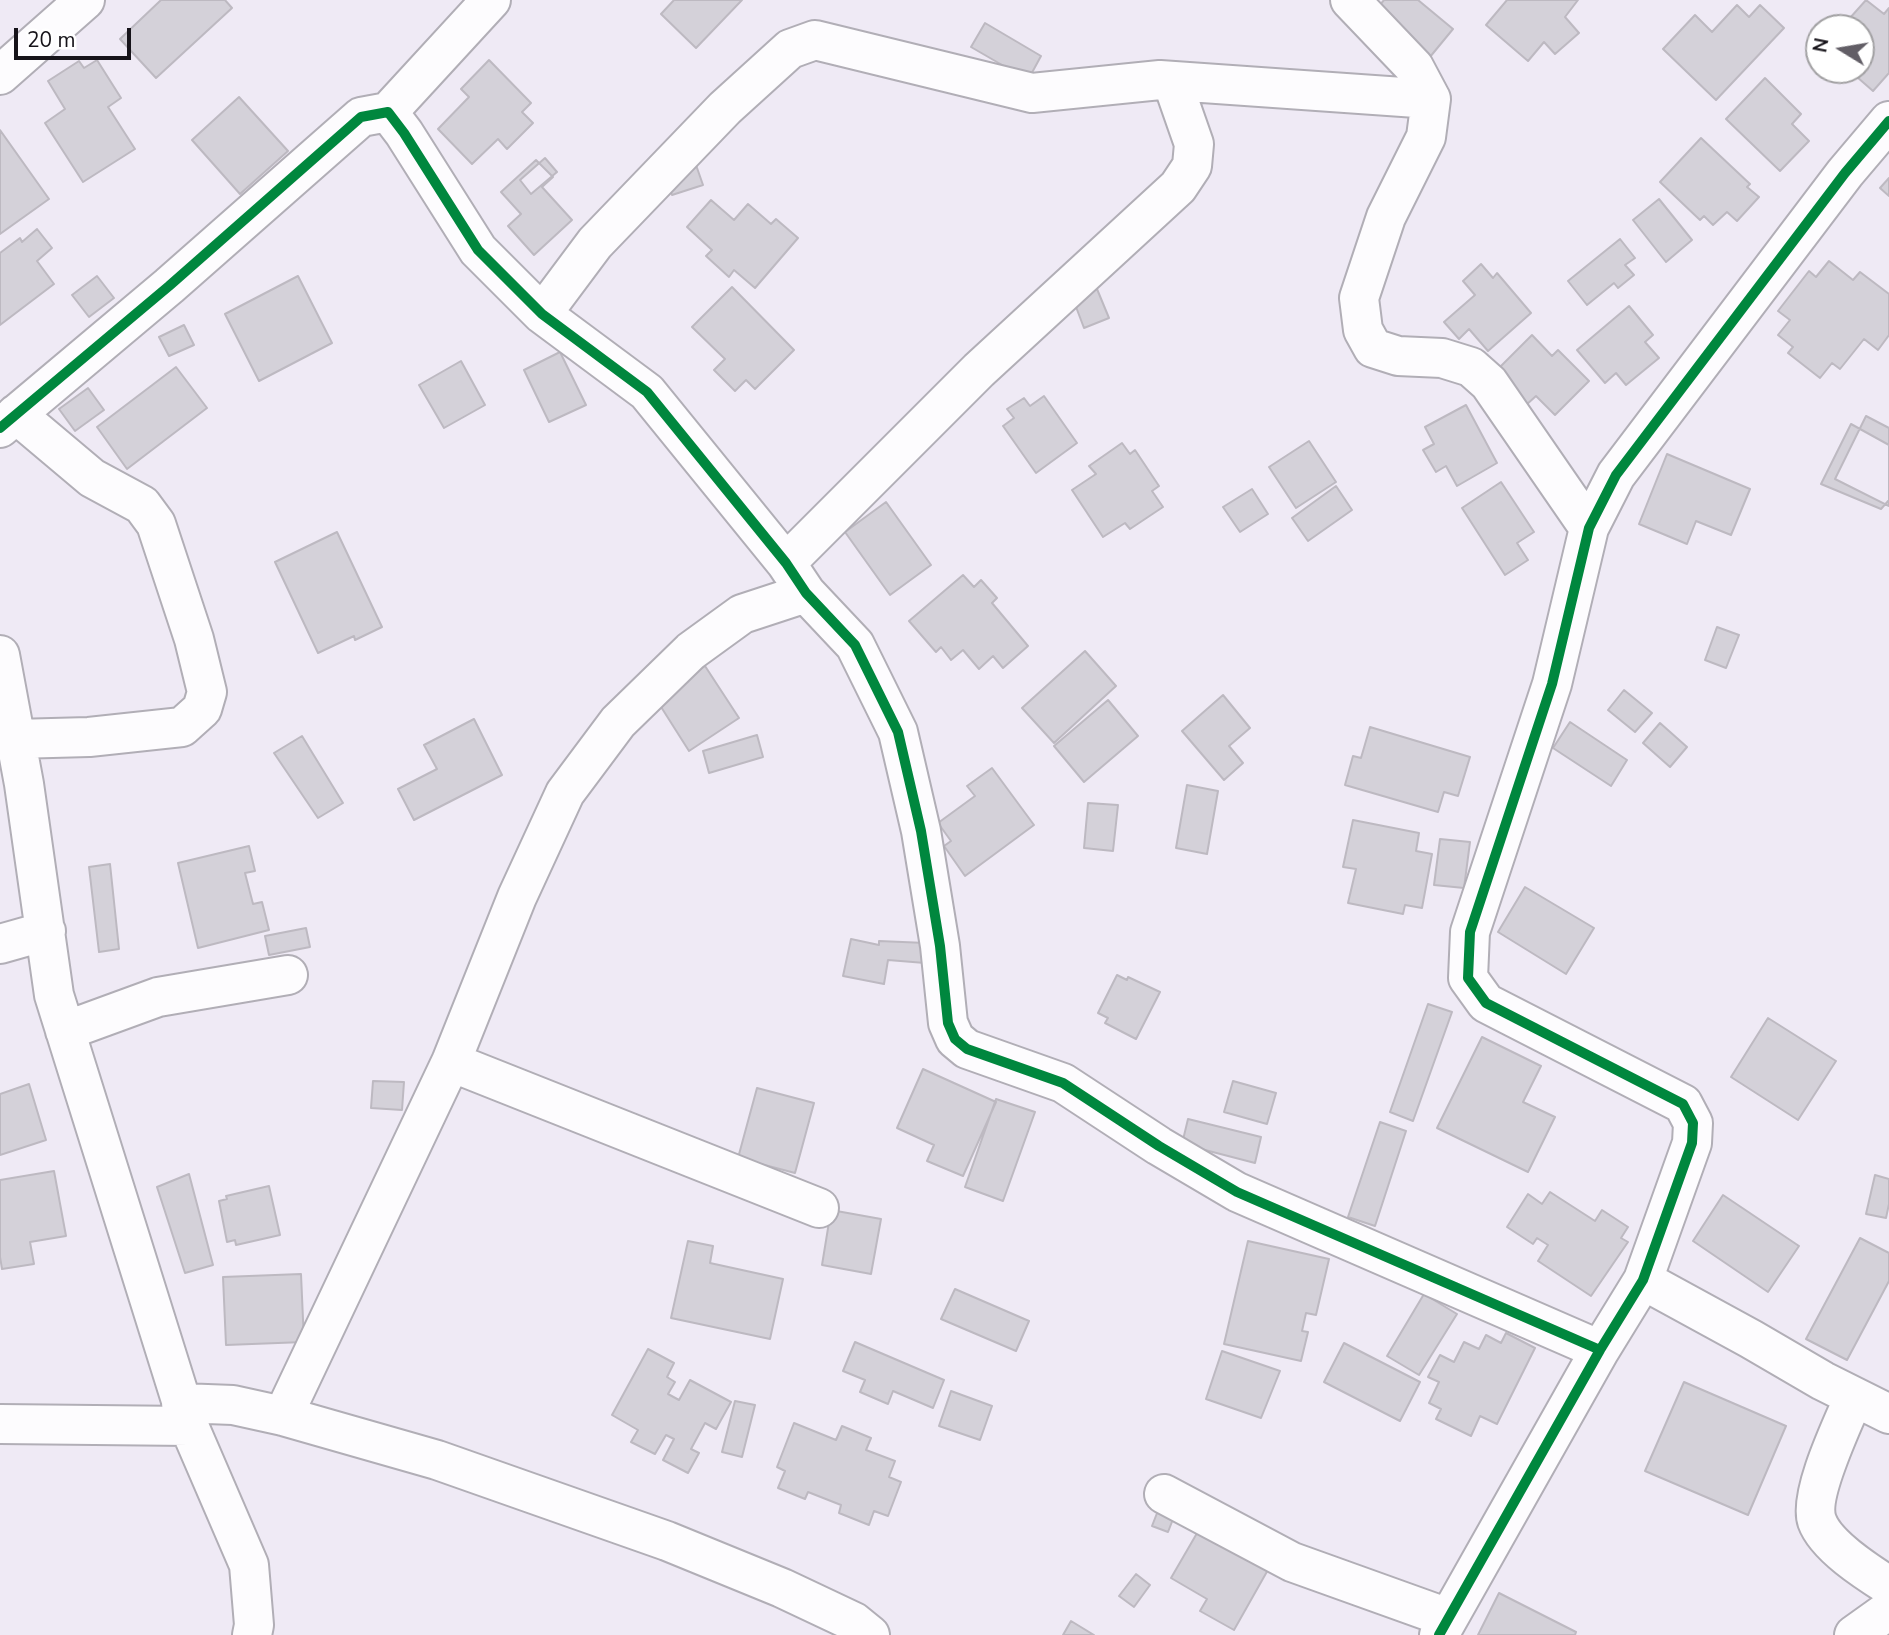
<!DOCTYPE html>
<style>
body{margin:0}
#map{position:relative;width:1889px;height:1635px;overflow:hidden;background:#efeaf5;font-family:"Nunito Sans",sans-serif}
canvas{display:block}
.north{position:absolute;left:1805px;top:14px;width:70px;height:70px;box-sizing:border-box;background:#fff;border:2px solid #a2a1a3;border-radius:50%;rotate:281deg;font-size:19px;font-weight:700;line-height:28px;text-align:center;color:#161319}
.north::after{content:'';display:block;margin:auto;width:24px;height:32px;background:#625e66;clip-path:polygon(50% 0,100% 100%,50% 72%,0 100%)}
.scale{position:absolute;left:14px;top:28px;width:117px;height:32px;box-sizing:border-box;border:4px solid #161319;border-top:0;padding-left:9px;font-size:21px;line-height:24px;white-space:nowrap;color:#161319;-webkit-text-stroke:5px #fff;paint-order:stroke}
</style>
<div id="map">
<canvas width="1889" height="1635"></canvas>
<div class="north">N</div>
<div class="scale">20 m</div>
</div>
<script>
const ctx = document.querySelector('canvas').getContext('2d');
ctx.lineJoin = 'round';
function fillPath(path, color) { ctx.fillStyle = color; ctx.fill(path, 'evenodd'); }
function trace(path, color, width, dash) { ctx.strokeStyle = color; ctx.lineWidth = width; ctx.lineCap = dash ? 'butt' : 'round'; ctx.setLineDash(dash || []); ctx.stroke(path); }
const building = new Path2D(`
 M161,0H225L232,8L156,78L120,39Z
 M674,0H742L696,48L661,14Z
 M1384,0H1418L1453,29L1425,63L1370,17Z
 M1507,0H1578L1565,17L1579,33L1555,54L1544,42L1528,61L1486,25Z
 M1866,0L1884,14L1889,8V73L1873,91L1849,70H1861V28H1841Z
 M1737,5L1749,17L1760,5L1784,28L1716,100L1663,49L1695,15L1712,32Z
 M985,23L1041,56L1028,80L971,47Z
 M97,60L121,98L108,107L135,149L83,182L45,123L65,109L48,81L79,61L84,68Z
 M489,60L531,103L522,112L533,123L507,149L498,139L472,164L438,129L469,97L461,89Z
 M1765,78L1801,114L1792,124L1809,141L1780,171L1726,119Z
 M239,97L288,151L240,194L192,140Z
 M0,130L49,199L0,234Z
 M1701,138L1750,184L1747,187L1759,197L1737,221L1727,212L1713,225L1704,216L1700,220L1660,182Z
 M545,158L557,172L531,194L520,180Z
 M536,160L553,177L542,187L572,220L534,255L508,226L521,214L501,192Z
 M696,165L703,185L672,195L665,176Z
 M1889,178V196L1880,188Z
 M1659,199L1692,240L1666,262L1633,220Z
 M711,200L734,220L748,204L771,224L776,219L798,238L755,288L734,270L729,277L706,256L712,250L687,227Z
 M37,229L52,248L37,261L54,284L0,325V253L20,238L22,242Z
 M1620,239L1635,258L1625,265L1634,275L1618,288L1614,283L1587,305L1568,281Z
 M1829,261L1853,280L1860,272L1889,294V335L1878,350L1864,339L1840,369L1832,363L1820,378L1788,353L1793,347L1778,335L1790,320L1778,311L1809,271L1816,277Z
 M1481,264L1493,278L1497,273L1531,313L1488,351L1469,329L1459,339L1444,322L1475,295L1463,281Z
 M97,276L114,298L89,317L72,295Z
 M298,276L332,343L259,381L225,314Z
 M732,287L794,350L755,389L746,380L735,391L714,370L725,359L692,327Z
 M1097,289L1109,318L1084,328L1073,299Z
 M1629,306L1653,335L1645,342L1659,358L1626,385L1616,373L1605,383L1577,350Z
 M184,325L194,345L169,356L159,337Z
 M1532,335L1552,356L1558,350L1589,381L1555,415L1536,396L1525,406L1493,374Z
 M560,352L586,405L549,422L524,370Z
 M461,361L485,405L444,428L419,385Z
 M176,367L207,408L127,469L97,427Z
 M88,388L104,410L75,431L59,409Z
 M1044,396L1077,443L1036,473L1003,426L1014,418L1007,409L1024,398L1030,406Z
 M1466,405L1497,463L1457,486L1446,466L1436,472L1423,450L1434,444L1425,427Z
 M1866,416L1889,428V506L1835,479Z
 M1851,424L1889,445V500L1881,509L1821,484Z
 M1309,441L1336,482L1296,508L1269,467Z
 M1122,443L1130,454L1135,450L1159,486L1152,491L1163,507L1130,529L1125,523L1103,537L1072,490L1096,474L1089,466Z
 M1667,454L1750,489L1731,535L1696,521L1687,544L1639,524Z
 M1501,482L1534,532L1517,543L1528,560L1505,575L1462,508Z
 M1336,486L1352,510L1308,541L1292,518Z
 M1252,489L1268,514L1240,532L1223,507Z
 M886,502L931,565L890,595L845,532Z
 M337,532L382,627L355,640L354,636L318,653L275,562Z
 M963,575L974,587L981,580L997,598L992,603L1028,646L1003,668L993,656L979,669L963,650L951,660L941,647L936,652L909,621Z
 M1717,627L1739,635L1726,668L1705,660Z
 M1085,651L1116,686L1054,743L1022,708Z
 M705,666L739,718L689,751L656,699Z
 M1624,690L1652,713L1635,732L1608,710Z
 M1223,695L1250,728L1229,746L1243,763L1224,780L1182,731Z
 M1108,700L1138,736L1084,782L1054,746Z
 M474,719L502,775L414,820L398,789L437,769L424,745Z
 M1570,722L1627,760L1611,786L1553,748Z
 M1660,723L1687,747L1670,767L1643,743Z
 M1370,727L1470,757L1458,796L1444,792L1438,812L1345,785L1353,756L1361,758Z
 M757,735L763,757L709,773L703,751Z
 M302,736L343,803L318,818L274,753Z
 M992,768L1034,825L965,876L944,846L951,841L938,823L975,796L967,786Z
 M1187,785L1218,791L1207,854L1176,848Z
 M1088,803L1118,805L1113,851L1084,848Z
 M1353,820L1419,833L1416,851L1432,854L1422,908L1405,905L1403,914L1348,903L1356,869L1343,867Z
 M1440,839L1470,842L1464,888L1434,885Z
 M249,846L255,871L245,873L253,904L262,902L269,930L198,948L178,863Z
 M110,864L119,949L99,952L89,867Z
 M1525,887L1594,928L1566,974L1498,932Z
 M306,928L310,947L269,955L265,936Z
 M851,939L879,945V941L926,943L925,963L888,960L884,984L843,976Z
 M1117,975L1127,980L1128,977L1160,992L1136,1039L1105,1023L1108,1018L1098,1013Z
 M1428,1004L1452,1012L1413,1121L1390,1112Z
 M1768,1018L1836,1061L1798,1120L1731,1077Z
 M1482,1037L1541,1066L1523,1102L1555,1117L1528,1172L1437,1128Z
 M923,1069L996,1102L963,1176L927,1161L934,1145L897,1128Z
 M373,1081L404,1082L402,1110L371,1108Z
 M1233,1081L1276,1093L1267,1124L1224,1112Z
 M29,1084L46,1140L0,1155V1094Z
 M757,1088L814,1103L795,1173L738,1158Z
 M996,1099L1035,1112L1003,1201L965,1187Z
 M1188,1119L1261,1137L1255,1163L1182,1144Z
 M1380,1122L1406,1131L1375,1226L1348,1217Z
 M54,1171L66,1236L30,1242L34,1264L2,1269L0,1257V1180Z
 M189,1174L213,1265L185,1273L157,1187Z
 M1875,1175L1889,1179V1204L1886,1218L1866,1214Z
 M269,1186L280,1235L236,1245L235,1240L227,1242L219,1201L227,1199L226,1196Z
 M1550,1192L1595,1221L1602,1210L1628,1227L1621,1238L1628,1242L1591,1296L1538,1261L1548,1245L1537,1238L1533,1244L1507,1227L1528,1194L1542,1204Z
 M1723,1195L1799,1246L1768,1292L1693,1241Z
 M831,1210L881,1219L871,1274L822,1265Z
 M1860,1238L1889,1253V1281L1847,1360L1806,1339Z
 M688,1241L713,1246L710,1263L783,1279L770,1339L671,1318Z
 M1248,1241L1329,1259L1316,1315L1306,1313L1302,1331L1308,1332L1301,1361L1224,1344Z
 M301,1274L304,1342L226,1345L223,1277Z
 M955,1289L1029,1321L1016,1351L941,1319Z
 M1424,1294L1457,1314L1419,1375L1387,1356Z
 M1506,1333L1535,1348L1497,1424L1480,1416L1471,1436L1436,1419L1441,1409L1429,1403L1439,1382L1428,1377L1440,1355L1454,1362L1464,1342L1479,1349L1486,1335L1501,1343Z
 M855,1342L944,1380L933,1408L893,1391L888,1404L860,1392L865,1380L843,1371Z
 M1344,1343L1420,1382L1400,1421L1324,1382Z
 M648,1349L674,1363L667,1377L675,1382L668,1394L679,1400L690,1380L731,1402L716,1429L705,1423L691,1449L699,1453L688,1473L663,1460L674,1439L666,1435L655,1454L631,1442L638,1430L612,1415Z
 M1222,1351L1280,1371L1261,1418L1206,1399Z
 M1684,1382L1786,1426L1748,1515L1645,1471Z
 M951,1391L992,1406L980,1440L939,1426Z
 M735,1401L755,1405L742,1457L722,1452Z
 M794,1423L836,1440L842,1426L871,1438L866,1450L895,1461L889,1477L901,1482L888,1516L874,1511L869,1525L839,1513L841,1505L808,1492L805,1499L778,1488L785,1471L777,1467Z
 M1159,1508L1175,1514L1168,1532L1152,1526Z
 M1200,1528L1269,1568L1234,1630L1200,1611L1207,1599L1171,1578Z
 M1136,1574L1150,1585L1134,1607L1119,1596Z
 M1499,1593L1576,1632L1575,1635H1478Z
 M1071,1621L1094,1635H1063Z`);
const minor = new Path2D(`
 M1350,0L1414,67L1431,99L1426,137L1386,217L1359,298L1363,330L1373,348L1398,356L1442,358L1471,367L1489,383L1589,528
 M0,75L85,0
 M388,112L491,0
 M542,314L595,243L725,108L790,49L815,40L1032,93L1160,80L1431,99
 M0,428L169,286L361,117L388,112L404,133L478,250L542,314L647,392L786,563L806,593L855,645L898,732L921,831L940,946L948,1023L955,1039L967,1049L1063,1083L1159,1146L1237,1192L1600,1350
 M786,563L979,370L1178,187L1192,166L1194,144L1172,81
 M0,655L24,784L54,995L189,1426L249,1565L254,1625L252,1635
 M15,739L89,737L182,727L202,709L207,692L194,639L156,524L142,505L92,478L16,414
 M0,944L46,931
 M65,1031L158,997L288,975
 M451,1062L819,1208
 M1643,1280L1751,1339L1823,1381L1889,1414
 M1854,1397C1843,1423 1808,1495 1817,1521C1826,1546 1867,1572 1889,1586
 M181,1403L233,1405L283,1416L437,1460L667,1541L782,1588L854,1622L870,1635
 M283,1416L451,1062L517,897L565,793L618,722L691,651L742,614L806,593
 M0,1424L189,1426
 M1164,1494L1292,1562L1448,1618
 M1439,1635L1600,1350L1643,1280L1692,1143L1693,1123L1683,1104L1486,1003L1468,978L1470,932L1552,684L1589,528L1616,475L1845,173L1889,121
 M1854,1635L1889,1610`);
const cycleway = new Path2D(`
 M0,428L169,286L361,117L388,112L404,133L478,250L542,314L647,392L786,563L806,593L855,645L898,732L921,831L940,946L948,1023L955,1039L967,1049L1063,1083L1159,1146L1237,1192L1600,1350
 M1439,1635L1600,1350L1643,1280L1692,1143L1693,1123L1683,1104L1486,1003L1468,978L1470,932L1552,684L1589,528L1616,475L1845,173L1889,121`);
fillPath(building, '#d4d1d9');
trace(building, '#bdb9c1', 2);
trace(minor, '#b1aeb6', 42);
trace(minor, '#fdfcfe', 38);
trace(cycleway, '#00873e', 10);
</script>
